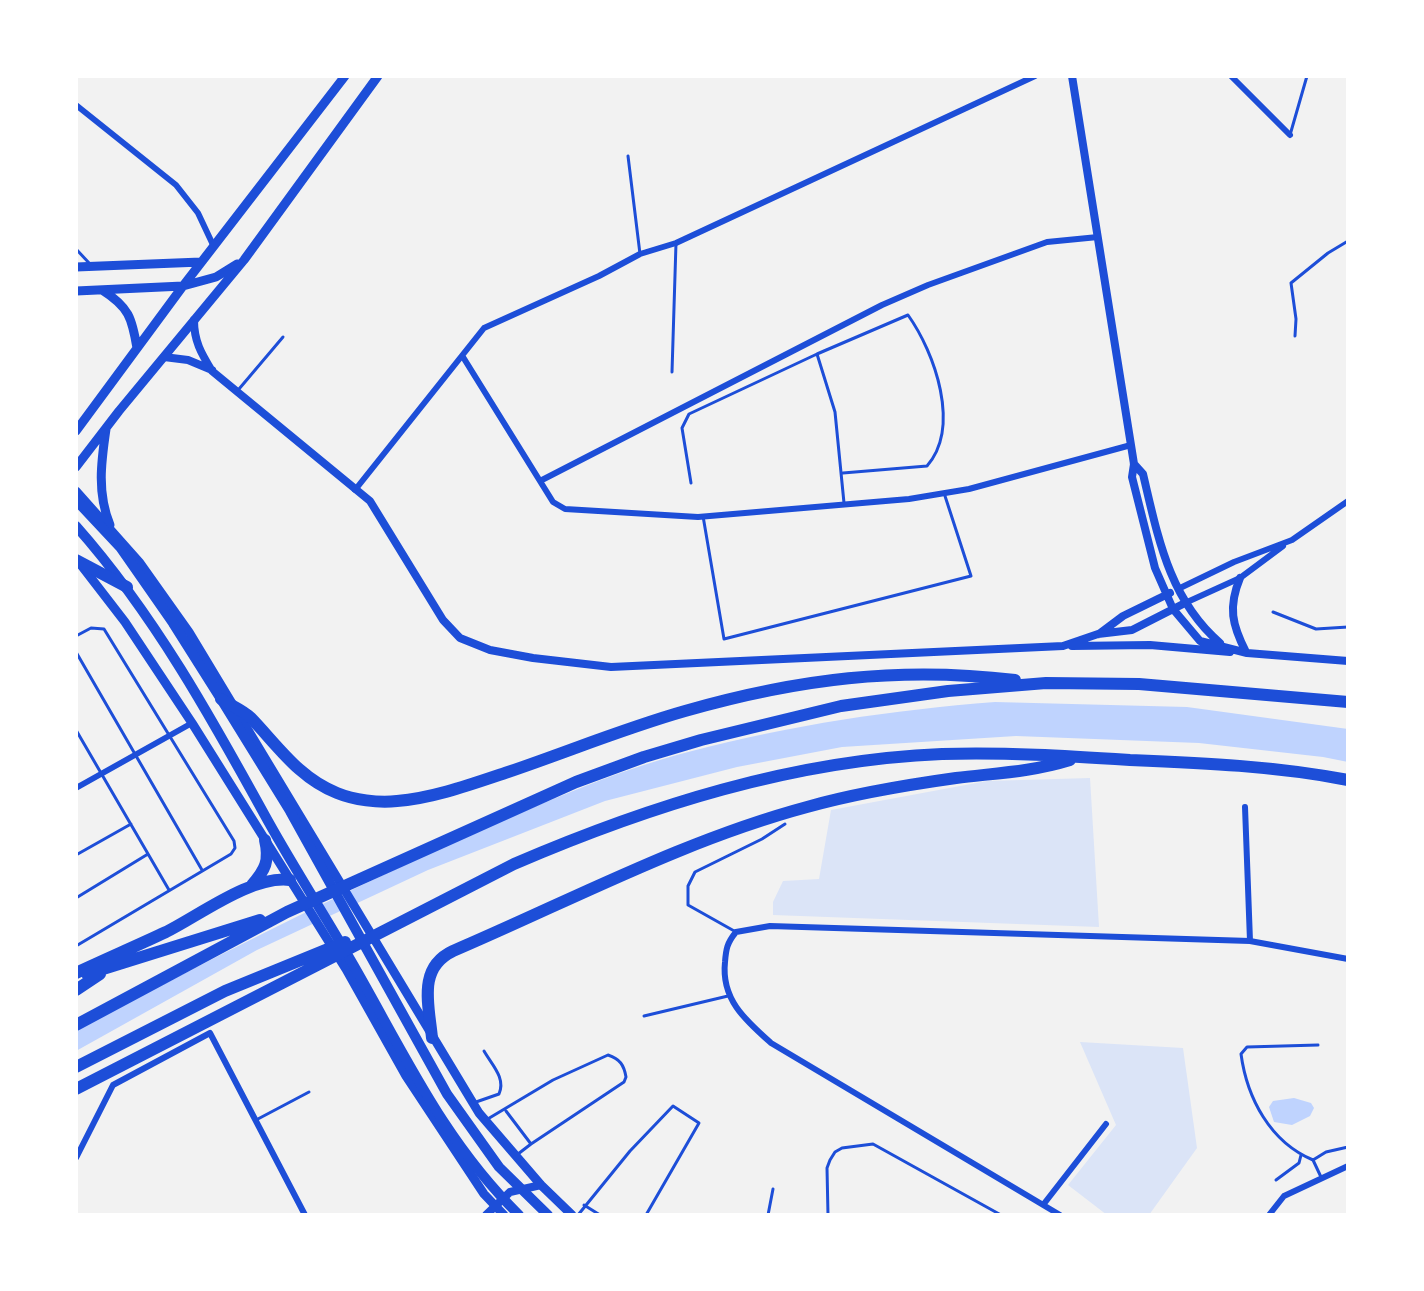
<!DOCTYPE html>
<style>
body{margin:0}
#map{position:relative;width:1424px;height:1291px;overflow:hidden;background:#f2f2f2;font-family:"Roboto Condensed",sans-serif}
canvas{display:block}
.frame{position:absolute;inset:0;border:78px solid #fff;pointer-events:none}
</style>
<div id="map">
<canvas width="1424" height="1291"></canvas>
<div class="frame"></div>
</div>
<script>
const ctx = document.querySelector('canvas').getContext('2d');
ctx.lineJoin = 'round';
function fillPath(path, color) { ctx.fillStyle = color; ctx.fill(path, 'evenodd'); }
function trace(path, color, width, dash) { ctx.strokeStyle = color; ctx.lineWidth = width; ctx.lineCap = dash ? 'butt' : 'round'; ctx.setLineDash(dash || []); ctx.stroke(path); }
const green = new Path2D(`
 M1090,778L1099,927L773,915V902L783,881L819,879L831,810L987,781Z
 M1080,1042L1183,1048L1197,1148L1149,1215H1107L1068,1185L1116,1125Z`);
const water = new Path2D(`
 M995,702L1187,707L1348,729V762L1323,757L1199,743L1016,736L842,747L737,767L605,801L428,870L257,950L76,1051V1030C201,964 326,900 455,842C531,808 610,772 692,751C792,725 892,710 995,702Z
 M1294,1098L1311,1103L1314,1108L1310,1116L1292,1125L1274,1122L1269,1107L1273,1101Z`);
const service = new Path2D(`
 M1290,135L1307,76
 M628,156L640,254
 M76,249L90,264
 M1295,336L1296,319L1291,283L1328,253L1348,241
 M817,354L835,412L844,503
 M672,372L676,243
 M239,389L283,337
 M691,483L682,428L689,414L817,354L908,315C935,353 961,427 927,466L843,473
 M703,516L724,639L971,576L945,496
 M1273,612L1316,629L1348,627
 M76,636L91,628L104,629L234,841L235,848L231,854L76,946
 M76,652L202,870
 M76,730L169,890
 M76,855L131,824
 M76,898L148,854
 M736,932L688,905V886L695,872L762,839L785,824
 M644,1016L728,996
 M1318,1045L1247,1047L1241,1054C1247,1098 1270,1142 1313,1160L1321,1177
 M476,1102L499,1094C506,1078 492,1065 484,1051
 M256,1120L309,1092
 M486,1120L553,1080L608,1055C620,1059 624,1065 626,1077L624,1082L531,1144L506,1111
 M518,1154L531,1144
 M1313,1160L1326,1152L1348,1147
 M1276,1180L1299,1163L1301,1155
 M584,1205L600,1215
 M578,1215L630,1151L673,1106L699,1123L646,1215
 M700,1215H705
 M768,1215L773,1189
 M828,1215L827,1168L830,1160L835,1152L842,1148L873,1144L1001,1215`);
const minor = new Path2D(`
 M1231,76L1290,135
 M76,105L176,185L198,213L214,247
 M463,357L553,502L565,509L698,517L909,499L969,489L1131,445
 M540,481L882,305L928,285L1047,242L1098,237
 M355,490L484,328L599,276L640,254L676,243L1035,76
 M1178,589L1234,562L1292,540L1348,501
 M1185,603L1240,578L1283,546
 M76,788L192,723
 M1245,807L1250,941
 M76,1158L113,1085L210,1033L305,1215
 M1043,1205L1106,1124
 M1060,1215L771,1043C745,1020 721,999 725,962C726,949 727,943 736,932L770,926L1250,941L1348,959
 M1269,1215L1284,1196L1348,1166`);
const tertiary = new Path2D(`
 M1072,76L1134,464L1132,477L1155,568L1173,609L1200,641L1247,653L1348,661
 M194,320C194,341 201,353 212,371L370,501L443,620L460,638L490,650L533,658L611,667L1063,646L1098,634L1132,630L1185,603
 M164,357L188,360L212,370
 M1134,464L1143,474C1158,537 1169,599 1220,643
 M1240,578C1228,607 1232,625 1246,652
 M1099,634L1123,616L1170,593
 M1072,646L1150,645L1230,652
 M486,1215L510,1192L541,1185`);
const secondary = new Path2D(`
 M76,267L201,262
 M102,290C129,307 132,318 137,348
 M76,291L183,286L216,277L237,264
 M106,429C101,463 97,493 110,525
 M76,431L183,286L345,76
 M76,467L119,411L244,260L378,76
 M76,491L140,563L189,632L479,1113L541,1185L572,1215
 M81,565L125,622L192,723L346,969L406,1076L484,1194L504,1215`);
const primary = new Path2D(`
 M76,500L120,547L173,623L221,699L290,811L447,1094L499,1167L548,1215
 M76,526C154,614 212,719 268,821C297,873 329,922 358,973C408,1061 446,1143 519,1215`);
const motorway = new Path2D(`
 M76,560L127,587
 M221,699C230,705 243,710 251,718C278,746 299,778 337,793C354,800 378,803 397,801C434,798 472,784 508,772C567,752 625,728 685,711C797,679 899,666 1015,680
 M252,885C265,870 270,861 265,840
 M76,973C106,959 136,946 166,932C200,915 252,875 290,880
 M87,974L260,920
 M76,990L100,974
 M76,1025L287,912L576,782L644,757L701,740L841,706L948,691L1046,683L1139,684L1348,702
 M432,1038C429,1005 417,968 453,951C570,901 684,840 807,807C856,793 906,785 956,778C997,773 1031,772 1070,760
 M76,1067L225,991L345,942
 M76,1089L514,864C649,806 793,760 942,754C1004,752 1068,756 1130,760C1203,763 1276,766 1348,780`);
fillPath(green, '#dbe4f7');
fillPath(water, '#bfd3fe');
trace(service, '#1d4ed8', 3);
trace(minor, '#1d4ed8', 6);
trace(tertiary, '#1d4ed8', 8);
trace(secondary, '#1d4ed8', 9);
trace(primary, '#1d4ed8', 10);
trace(motorway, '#1d4ed8', 12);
</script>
